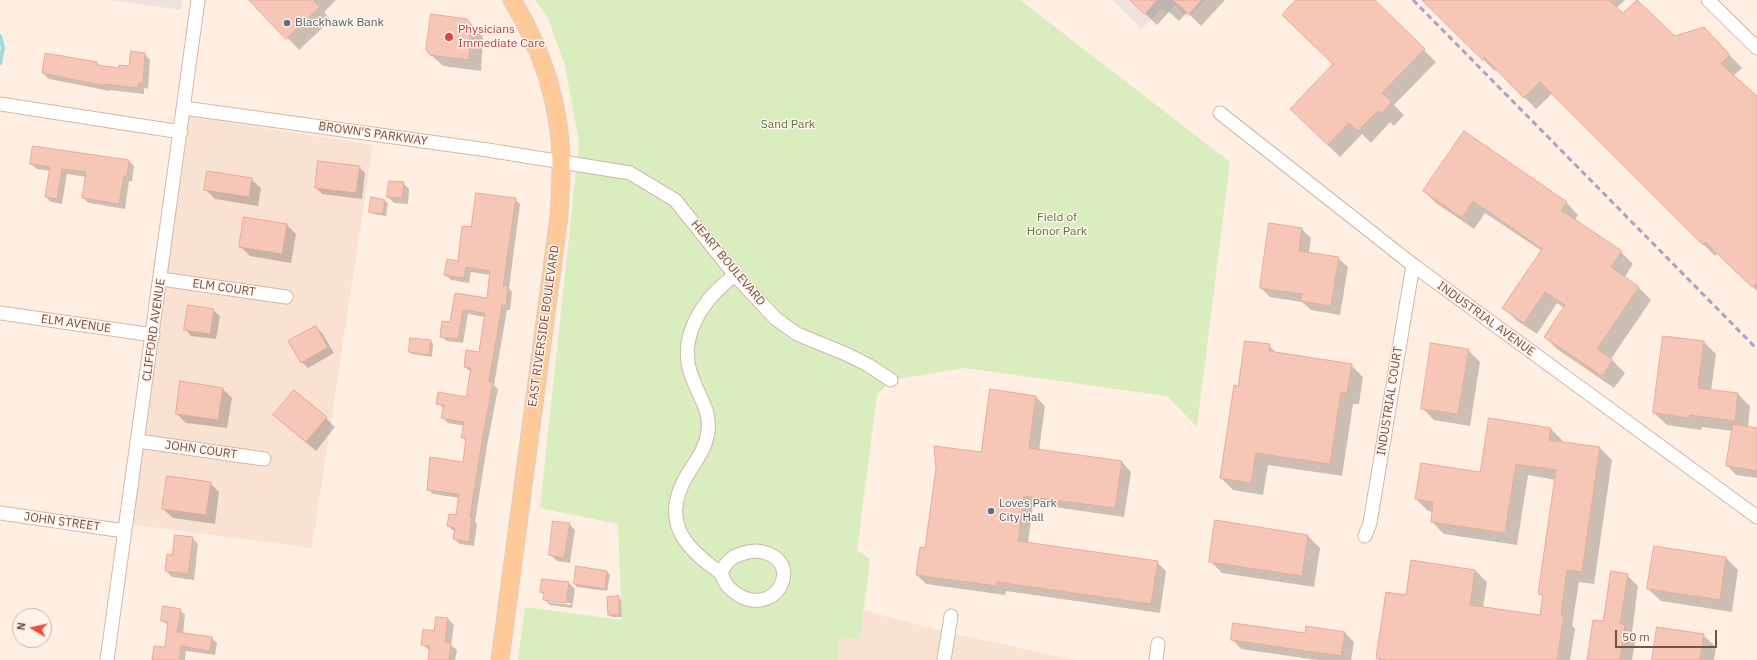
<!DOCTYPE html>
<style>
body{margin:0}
#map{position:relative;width:1757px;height:660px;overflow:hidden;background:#feefe2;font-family:"IBM Plex Sans",sans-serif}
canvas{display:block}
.north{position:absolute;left:12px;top:608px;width:40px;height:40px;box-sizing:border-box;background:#fff4ea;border:1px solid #c9b2a8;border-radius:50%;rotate:279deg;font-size:11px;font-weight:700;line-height:16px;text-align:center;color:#785046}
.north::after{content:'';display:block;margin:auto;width:14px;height:18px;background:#f4493b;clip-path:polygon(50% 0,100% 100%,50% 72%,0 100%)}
.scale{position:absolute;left:1615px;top:630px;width:102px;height:18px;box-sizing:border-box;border:2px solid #785046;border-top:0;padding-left:5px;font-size:12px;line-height:14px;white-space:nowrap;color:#785046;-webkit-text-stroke:3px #fff4ea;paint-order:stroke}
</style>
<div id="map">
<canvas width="1757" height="660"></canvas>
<div class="north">N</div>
<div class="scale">50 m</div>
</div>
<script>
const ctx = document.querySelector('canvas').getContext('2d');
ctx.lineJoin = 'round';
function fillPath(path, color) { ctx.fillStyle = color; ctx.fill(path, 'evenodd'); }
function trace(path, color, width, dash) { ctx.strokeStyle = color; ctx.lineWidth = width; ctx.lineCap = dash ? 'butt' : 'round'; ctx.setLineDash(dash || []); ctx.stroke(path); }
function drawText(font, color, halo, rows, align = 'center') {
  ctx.font = font + ' "IBM Plex Sans",sans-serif'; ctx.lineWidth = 3; ctx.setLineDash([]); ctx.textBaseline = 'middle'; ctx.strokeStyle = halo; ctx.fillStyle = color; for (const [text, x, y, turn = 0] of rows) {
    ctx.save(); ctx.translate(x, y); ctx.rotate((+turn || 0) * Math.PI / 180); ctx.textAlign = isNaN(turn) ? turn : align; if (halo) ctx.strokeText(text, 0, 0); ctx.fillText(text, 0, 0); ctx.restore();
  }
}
const residential = new Path2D(`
 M188,116L373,145L312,548L133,525Z
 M864,610L937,630L1075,660H837L840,637L860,639Z`);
const industrial = new Path2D(`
 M111,0H182L181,10Z
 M1113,0H1205L1187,18L1176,5L1167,13L1161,9L1142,29Z`);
const green = new Path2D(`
 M535,0H1020L1230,162L1197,427L1167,396L965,368L891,380L877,395L857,550L870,559L860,639L840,637L837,660H518L525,607L622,620L618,524L540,508L579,143L565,66L548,18Z`);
const shadow = new Path2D(`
 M251,0H336L324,12L331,20L299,50Z
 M1131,0H1225L1201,26L1187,12L1179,21L1169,12L1157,25Z
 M1298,0H1373L1436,62L1394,105L1404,115L1394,126L1390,122L1371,143L1362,134L1340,157L1303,121L1334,64Z
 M1423,0H1625L1616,8L1623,15L1675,37L1716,41L1742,68L1733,76L1757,98V291L1718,253L1715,256L1553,93L1536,109L1496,68L1495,71Z
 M466,20L483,37L481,71L443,66L430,54Z
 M144,53L150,60L148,89L144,88V94L110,90V91L49,79L43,73L97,63L100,66L120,69L130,67Z
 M129,161L134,166L132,181H129L125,209L89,203L83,198L87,177L67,174L62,204L51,202L46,197L50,171L37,169L31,164Z
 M359,167L365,173L362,199L322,194L316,188Z
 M251,179L261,188L258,206L215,199L206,190Z
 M403,183L409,189L408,204L394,203L388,197Z
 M1424,191L1566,202L1578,215L1575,220L1621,252L1633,264L1624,278L1639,288L1651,300L1611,359L1625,373L1614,388L1557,349L1545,337L1564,308L1557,303L1537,334L1516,320L1504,307L1542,251L1485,213L1474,229L1436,203Z
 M515,199L520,204L509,288L512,292L510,310H507L494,385L498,389L487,446L475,522L477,523L474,546L460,544L454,539L455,532L448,526L456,516L459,498L433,494L428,489L464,463L467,442L462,437L464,426L448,423L443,418L444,409L438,403L467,398L471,372L465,367L480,353L485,317L468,314L463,343L447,341L441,336L451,323L456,295L488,299L491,275L471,272L469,283L451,280L445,275L459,262L472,228Z
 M385,201L388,203L386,216L373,214L370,211Z
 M287,225L296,234L291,263L250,256L240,246Z
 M1302,229L1311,238L1309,253L1338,258L1348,267L1340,315L1311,310L1302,302L1270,297L1261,288Z
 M213,310L220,316L216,339L191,336L185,329Z
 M316,327L322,333L334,353L308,368L302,362Z
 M431,341L433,344L432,357L412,354L410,351Z
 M1704,342L1716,354L1711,391L1738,394L1750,406L1748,428L1757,429V478L1736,475L1727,465L1733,431L1702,427L1701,430L1667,425L1654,413Z
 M1269,345L1277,354L1351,365L1363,377L1359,404H1353L1342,476L1268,465L1263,495L1233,490L1221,478L1239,387Z
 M1468,350L1480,362L1470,426L1434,420L1422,408Z
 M222,388L232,398L227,428L186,423L177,414Z
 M1036,397L1045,406L1039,451L1122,462L1131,472L1124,517L1033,504L1028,543L1157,562L1166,571L1160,613L1006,591L1005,595L926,584L917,575L926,549L982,453Z
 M274,415L326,418L335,427L316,451Z
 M1550,428L1562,440V442L1600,448L1612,460L1594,584L1579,582L1572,626L1575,628L1570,660H1379L1377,658L1407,596L1475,570L1487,582L1483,608L1541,617L1544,598L1539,593L1556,480L1528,475L1517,545L1444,534L1432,522L1433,512L1428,511L1416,499L1481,473Z
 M210,483L219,492L215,524L173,518L163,509Z
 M553,522L569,524L575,530L570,563L557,561L551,555Z
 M1308,536L1320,548L1314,587L1222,573L1210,561Z
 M192,538L198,544L194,580L172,577L166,571L168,555L173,556Z
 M1655,547L1726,558L1738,570L1732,612L1661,601L1648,589Z
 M577,567L607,572L610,575L607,591L577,587L575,584Z
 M1627,575L1638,586L1632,633L1636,637L1632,660H1589Z
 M569,583L575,589L572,608L550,605L544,599V595L541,592ZM549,600L571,603V605L549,602Z
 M618,597L621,600L622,617H612L609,615Z
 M180,610L185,615L183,634L212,638L217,643L215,655L186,651L185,660H153L166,649L169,626L162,620Z
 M437,618L448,619L454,625L451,645L457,650L455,660H429L430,651L422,644L435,632Z
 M1345,633L1354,642L1351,660H1317L1241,649L1232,639Z
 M1703,635L1716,647L1714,660H1653Z`);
const stream = new Path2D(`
 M0,36L3,48L0,63`);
const building = new Path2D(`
 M249,0H313L320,7L286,39Z
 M1130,0H1157L1145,14Z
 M1173,0H1202L1189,14Z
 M1296,0H1375L1425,49L1382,93L1392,102L1381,114L1378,111L1358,131L1349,123L1328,145L1290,109L1333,64L1282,15Z
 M1422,0H1609L1623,13L1637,0L1675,36L1704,27L1730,55L1721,64L1757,96V282L1752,287L1705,242L1703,245L1540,82L1524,98L1484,57L1483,60Z
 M431,14L467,19L471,24L469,60L430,55L426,50Z
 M131,51L145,53L143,83H139L138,88L104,84V86L42,73L45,53L97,62V65L119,68V65L129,66Z
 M1464,131L1567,202L1561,210L1622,251L1611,267L1639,287L1597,349L1613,360L1602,376L1544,337L1565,305L1545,292L1524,323L1502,308L1542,249L1473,201L1462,218L1423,191Z
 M33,146L129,160L127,176H124L119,204L82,198L86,172L62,169L57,199L45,197L50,167L30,164Z
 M318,161L360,166L356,193L315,188Z
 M207,171L252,178L249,197L204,190Z
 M389,181L404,182L402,198L387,197Z
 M476,193L516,198L503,286H508L506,306L502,305L489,382H493L482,441L470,517H472L469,542L453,539L455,528L447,526L449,514L456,515L459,494L427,490L430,457L463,462L466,438H461L464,422L441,418L444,405L436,404L438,392L466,397L471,368L464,367L466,350L479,352L485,313L463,310L458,339L440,337L442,321L450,322L455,293L487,298L490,271L466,267L464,278L444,275L447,259L458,261L462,226L471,227Z
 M371,197L385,200L383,214L369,212Z
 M244,217L287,224L282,254L239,247Z
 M1269,223L1302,228L1299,251L1339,257L1331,306L1300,301L1302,294L1260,288Z
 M188,305L214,309L210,334L184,330Z
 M316,326L328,347L301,363L288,341Z
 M1663,336L1704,341L1698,388L1738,393L1735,421L1690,415V418L1653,413Z
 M410,338L431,340L429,355L409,352Z
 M1245,341L1270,344L1269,351L1352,364L1347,393L1341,392L1330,464L1256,453L1251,483L1220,478L1234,385L1238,386Z
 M1431,343L1469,349L1458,414L1421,409Z
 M180,381L223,388L218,420L176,414Z
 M990,389L1036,396L1029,448L1122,461L1115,508L1024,496L1018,541L1158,561L1151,604L997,582L996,586L916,575L920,547L925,548L936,468L934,446L981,452Z
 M294,390L327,417L306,442L273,415Z
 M1489,418L1551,428L1549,440L1600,447L1582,572L1567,570L1561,615H1564L1557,660H1387L1376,658L1386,592L1406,595L1411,560L1475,570L1470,605L1540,615L1543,595L1538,594L1556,470L1516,464L1505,533L1431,522L1433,502L1415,499L1421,463L1480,472Z
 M1733,424L1757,428V471L1726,466Z
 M167,476L211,482L206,515L162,509Z
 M1215,520L1308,535L1302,576L1209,562Z
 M553,521L570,523L564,558L549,555Z
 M175,535L193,537L188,574L165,571L167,554L172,555Z
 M1654,546L1726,557L1720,600L1647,589Z
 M576,566L607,571L605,589L574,584Z
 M1611,571L1628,574L1620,624H1625L1620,660H1587L1593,620L1603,621Z
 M542,579L569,582L566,603L543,600L544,593L540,592Z
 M619,596V615H608L607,597Z
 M163,606L181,609L177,632L212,637L210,651L181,646L179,660H152L154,646L165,647L168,622L161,621Z
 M436,617L448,618L445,642L451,643L449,660H428L430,646L421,645L423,629L434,631Z
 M1233,623L1305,633L1306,626L1345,632L1341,656L1231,640Z
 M1657,627L1704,634L1700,660H1652Z`);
const minor = new Path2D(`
 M1708,0L1757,48
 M0,104L181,132
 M184,108L488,150L630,173L675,200L735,275L776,319L797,334L846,354L868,365L891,380
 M1220,113L1413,265L1757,517
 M161,279L286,297
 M0,313L153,335
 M138,441L264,459
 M0,513L124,531
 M1365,536L1370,523L1413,265
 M756,551C806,556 780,615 742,597C731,591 725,585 721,573C728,556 739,553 756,551Z
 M721,573C681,546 660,518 689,472C697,459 706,448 708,431C711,411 698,395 692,377C676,337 704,298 735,275
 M107,660L198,0
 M944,660L951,616
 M1156,660L1158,644`);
const major = new Path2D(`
 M500,660L559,216C560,198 561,179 561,161C560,103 542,49 512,0`);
const rail = new Path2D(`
 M1413,0L1757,349`);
const markers = [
 [287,23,4,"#5c6f8a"],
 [449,37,5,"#e0444e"],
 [991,511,4,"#5c6f8a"]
];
const serviceNames = [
 ["Blackhawk Bank",295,23],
 ["Loves Park",999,504],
 ["City Hall",999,518]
];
const healthNames = [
 ["Physicians",458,30],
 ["Immediate Care",458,44]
];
const parkNames = [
 ["Sand Park",788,125],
 ["Field of",1057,218],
 ["Honor Park",1057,232]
];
const streetNames = [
 ["BROWN'S PARKWAY",373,134,8],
 ["HEART BOULEVARD",728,263,50],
 ["ELM COURT",224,288,8],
 ["INDUSTRIAL AVENUE",1486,319,36],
 ["ELM AVENUE",76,324,8],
 ["EAST RIVERSIDE BOULEVARD",544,326,-82],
 ["CLIFFORD AVENUE",154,330,-82],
 ["INDUSTRIAL COURT",1390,401,-81],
 ["JOHN COURT",201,450,8],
 ["JOHN STREET",62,522,8]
];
fillPath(residential, '#f9e2d2');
fillPath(industrial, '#ede2dd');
fillPath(green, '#d9edbf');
fillPath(shadow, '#0003');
trace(stream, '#9adcdc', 4);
fillPath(building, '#f6c7b7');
trace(building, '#eaa996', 1);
trace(minor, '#d2b6aa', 15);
trace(major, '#d9cecb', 19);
trace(minor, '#fff', 13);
trace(major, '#ffc998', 17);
trace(rail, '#af9fc9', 3, [6, 4]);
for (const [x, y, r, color] of markers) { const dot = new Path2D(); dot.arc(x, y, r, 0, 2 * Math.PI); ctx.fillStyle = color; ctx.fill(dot); trace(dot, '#fff4ea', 1.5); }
drawText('12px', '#4e5e75', '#fff4ea', serviceNames, 'left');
drawText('12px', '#be3a42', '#fff4ea', healthNames, 'left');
drawText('12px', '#567a3a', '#fff4ea', parkNames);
drawText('12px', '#785046', '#fff4ea', streetNames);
</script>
